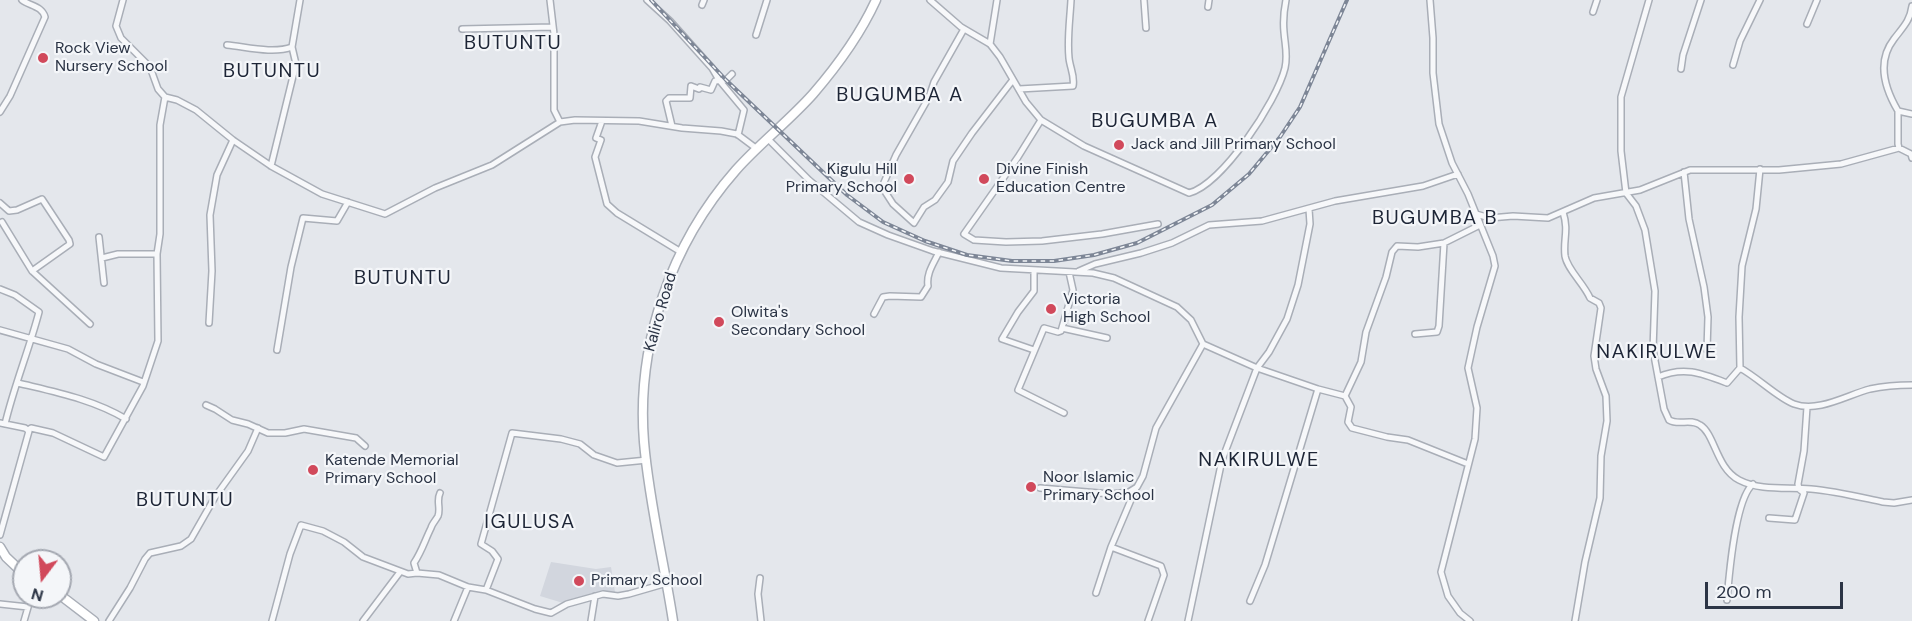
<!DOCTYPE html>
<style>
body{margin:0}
#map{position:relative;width:1912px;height:621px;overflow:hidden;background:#e4e7ec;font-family:"DM Sans",sans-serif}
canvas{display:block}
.north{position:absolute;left:12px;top:549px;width:60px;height:60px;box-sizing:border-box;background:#f4f6f9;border:2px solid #a4a8b1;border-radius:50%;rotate:196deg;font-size:16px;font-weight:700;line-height:24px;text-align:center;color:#2b3445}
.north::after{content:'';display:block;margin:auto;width:21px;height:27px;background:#d1495b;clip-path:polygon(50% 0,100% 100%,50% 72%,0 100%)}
.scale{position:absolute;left:1705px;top:582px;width:138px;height:27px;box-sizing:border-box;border:3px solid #2b3445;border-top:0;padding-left:8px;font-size:18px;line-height:21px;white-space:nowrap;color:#2b3445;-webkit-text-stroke:4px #f4f6f9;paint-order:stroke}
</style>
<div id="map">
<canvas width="1912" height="621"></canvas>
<div class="north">N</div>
<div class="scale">200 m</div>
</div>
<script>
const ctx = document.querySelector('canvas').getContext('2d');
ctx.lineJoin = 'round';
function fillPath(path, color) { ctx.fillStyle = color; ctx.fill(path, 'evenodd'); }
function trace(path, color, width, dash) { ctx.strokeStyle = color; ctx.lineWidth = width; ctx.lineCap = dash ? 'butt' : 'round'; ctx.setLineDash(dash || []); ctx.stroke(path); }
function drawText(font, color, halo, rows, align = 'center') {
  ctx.font = font + ' "DM Sans",sans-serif'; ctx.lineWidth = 4.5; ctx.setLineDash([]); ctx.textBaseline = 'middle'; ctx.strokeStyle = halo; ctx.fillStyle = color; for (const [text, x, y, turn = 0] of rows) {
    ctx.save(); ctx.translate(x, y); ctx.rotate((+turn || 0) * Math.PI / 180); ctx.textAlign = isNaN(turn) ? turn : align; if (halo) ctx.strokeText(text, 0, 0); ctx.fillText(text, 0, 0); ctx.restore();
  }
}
const built = new Path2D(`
 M551,562L596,569L611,567L615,592H603L563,603L540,596Z`);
const street = new Path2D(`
 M123,0L116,26L121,38L150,67L158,89L165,97L177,100L196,110L233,140L271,166L322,194L385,214L435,188L492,165L560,122
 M550,0L554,34V110L560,122L575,120L639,121L682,128L721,131L737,134L757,149
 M647,0L670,21L712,68L719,80L744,110L738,135
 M930,0L961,27L990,44L1000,57L1026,102L1041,120L1084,146L1189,193C1222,185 1277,101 1285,68C1288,55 1285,45 1284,32C1283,22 1284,10 1286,0
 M1144,0L1146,28
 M1430,0L1433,38V73L1439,124L1452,163L1468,194L1493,256L1495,266L1477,327L1468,368L1477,408L1475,439L1441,572L1448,596L1460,613L1470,621
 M1649,0L1621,97V151L1626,193L1636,206L1645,230L1655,291L1653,350L1664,409L1669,420C1679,426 1690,418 1700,425C1715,434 1716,468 1739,480C1760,491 1787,487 1811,489C1835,491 1859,497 1883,502L1894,503L1912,500
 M702,5L704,0
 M1912,6C1910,21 1903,27 1894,39C1876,62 1885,89 1898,111L1912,114
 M1208,7L1209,0
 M1593,12L1597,0
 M1807,24L1817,0
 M462,29L553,27
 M964,29L934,82L929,97L896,155L882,187L893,204L914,223L924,207L935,200L948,182L953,161L972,133L1012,81
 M756,35L767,0
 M990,44L997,0
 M227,45C247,47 273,54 292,47
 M1733,65L1740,41L1760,0
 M1681,69L1683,55L1701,0
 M1019,89L1073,86C1075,76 1070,68 1069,58C1067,39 1070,19 1071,0
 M1898,111V144L1899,148L1911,154L1912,158
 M0,112L10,96L45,17C42,6 30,6 22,0
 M1041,120L1018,157L964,234L974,240L1006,242L1042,241L1102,234L1158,224
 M602,121L596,138L601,140L595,157L607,204L617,213L681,252
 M672,126L666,101L669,98H690L691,86L699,89L700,87L711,90L715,81L726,80L732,74
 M767,138L809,180L859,222L888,235L933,251L1001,268L1093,273L1114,278L1177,307L1191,320L1203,344L1257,368L1318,389L1345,396L1351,407L1348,422L1352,428L1387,437L1408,440L1468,464
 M271,166L296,64L292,47L300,0
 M1684,172L1689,219L1704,287L1708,317L1707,350
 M0,203L9,211L17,210L42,199L69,240L70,244L32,271
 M1563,212C1569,231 1563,239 1565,256C1567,269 1584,284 1590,298L1599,303L1601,308L1594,356L1596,369L1606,396L1607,421L1601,456L1600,498L1585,562L1575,621
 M1476,214L1490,218L1513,216L1548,218L1594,198L1640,190L1690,170H1779L1841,164L1899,148
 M2,222L32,271L90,324
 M99,237L104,283
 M102,258L118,254H157
 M1079,271L1095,264L1141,253L1172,243L1209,225L1262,221L1335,201L1423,186L1458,174
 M0,289L15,295L39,312C29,350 14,386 5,424
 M874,314L883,297L890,296L921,297L928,286C926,273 934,263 939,252
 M209,323L212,271L210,215L217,175L233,140
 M1062,328L1107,338
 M0,330L68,349L96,364L143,382
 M1415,334L1437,332L1439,326L1444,243
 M277,350L291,267L303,218L337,221L348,202
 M1034,350L1002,339L1018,312L1034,291V270
 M1740,368L1739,317L1742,266L1756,209L1760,169
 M1658,377C1684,366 1701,373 1727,383L1740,368C1757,377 1778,398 1794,404C1818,413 1847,395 1870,389C1884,386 1898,385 1912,385
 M18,383C55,392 92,399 126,419
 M1345,396L1361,362L1366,332L1386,277L1392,252L1397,246L1418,247L1444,243L1480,225
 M206,405L215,409L232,420L248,424L268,433H285L304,429L356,438L365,446
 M1064,413L1018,390L1044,328L1058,332L1061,331L1073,290L1069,272
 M0,423L25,428L29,431L0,535
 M28,430L31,428L53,433L104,457L143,386L158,341L157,254L160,234V125L165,97
 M1040,488L1111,494L1129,492L1137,487L1143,476L1156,428L1203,344
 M440,493C436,501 441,508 438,516C436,520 432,524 431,528C425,540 422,551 414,563L417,573L439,575L468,587L486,590L535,609L551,613L567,604L603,594L618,596L629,594L667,583
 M1769,518L1795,520L1804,493L1799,489L1798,484L1804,451L1807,407
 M1111,547L1136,488
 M760,578L758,594L761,621
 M486,590L498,559L492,551L481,544L512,433L561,439L580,444L594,455L617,463L647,460
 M1096,593L1111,547L1161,566L1164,575L1148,621
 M1727,600C1729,576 1735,499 1753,484
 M1250,601L1265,565L1318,389
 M0,604L28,607
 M24,621L31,597
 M109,621L130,588L145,559L150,553L181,546L191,539L215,497L248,451L258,428
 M272,621L290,554L301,525L323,531L344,542L363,557L408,574L417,573
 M363,621L400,572
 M454,621L468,587
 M591,621L595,596
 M1188,621L1222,460L1257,368L1269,352L1287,319L1298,285L1310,224L1309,209`);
const secondary = new Path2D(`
 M0,547L6,557L24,574
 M60,595L94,621
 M673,621C664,562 649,502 644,442C636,344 671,244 736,170C760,143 789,121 813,94C838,65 860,35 876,0`);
const rail = new Path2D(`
 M651,0L726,80L847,195L883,222L925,241L967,255L1012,261H1054L1094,255L1137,243L1212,205L1249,174L1280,137L1300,107L1347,0`);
const markers = [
 [43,58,6,"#d1495b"],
 [1119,145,6,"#d1495b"],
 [909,179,6,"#d1495b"],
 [984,179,6,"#d1495b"],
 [1051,309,6,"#d1495b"],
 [719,322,6,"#d1495b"],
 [313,470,6,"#d1495b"],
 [1031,487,6,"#d1495b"],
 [579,581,6,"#d1495b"]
];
const poiNames = [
 ["Rock View",55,49],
 ["Nursery School",55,67],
 ["Jack and Jill Primary School",1131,145],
 ["Kigulu Hill",897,170,"right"],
 ["Primary School",897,188,"right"],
 ["Divine Finish",996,170],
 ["Education Centre",996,188],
 ["Victoria",1063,300],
 ["High School",1063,318],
 ["Olwita's",731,313],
 ["Secondary School",731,331],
 ["Katende Memorial",325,461],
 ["Primary School",325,479],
 ["Noor Islamic",1043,478],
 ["Primary School",1043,496],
 ["Primary School",591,581]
];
const streetNames = [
 ["Kaliro Road",661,312,-74]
];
const quarterNames = [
 ["BUTUNTU",513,44],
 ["BUTUNTU",272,72],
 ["BUGUMBA A",900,96],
 ["BUGUMBA A",1155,122],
 ["BUGUMBA B",1435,219],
 ["BUTUNTU",403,279],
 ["NAKIRULWE",1657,353],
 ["NAKIRULWE",1259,461],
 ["BUTUNTU",185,501],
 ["IGULUSA",530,523]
];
fillPath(built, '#d2d6de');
trace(street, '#a9aeb7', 8);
trace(secondary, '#a9aeb7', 11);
trace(street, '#f7f8fa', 5);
trace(secondary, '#fff', 8);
trace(rail, '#7d8696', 4);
trace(rail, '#f4f6f9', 1.5, [4.5]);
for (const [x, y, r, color] of markers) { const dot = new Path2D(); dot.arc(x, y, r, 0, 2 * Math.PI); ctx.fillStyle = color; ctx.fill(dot); trace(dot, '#f4f6f9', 2); }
drawText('16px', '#2b3445', '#f4f6f9', poiNames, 'left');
drawText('16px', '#2b3445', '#f4f6f9', streetNames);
ctx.letterSpacing = '1.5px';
drawText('20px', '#1d2536', '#f4f6f9', quarterNames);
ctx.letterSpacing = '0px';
</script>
